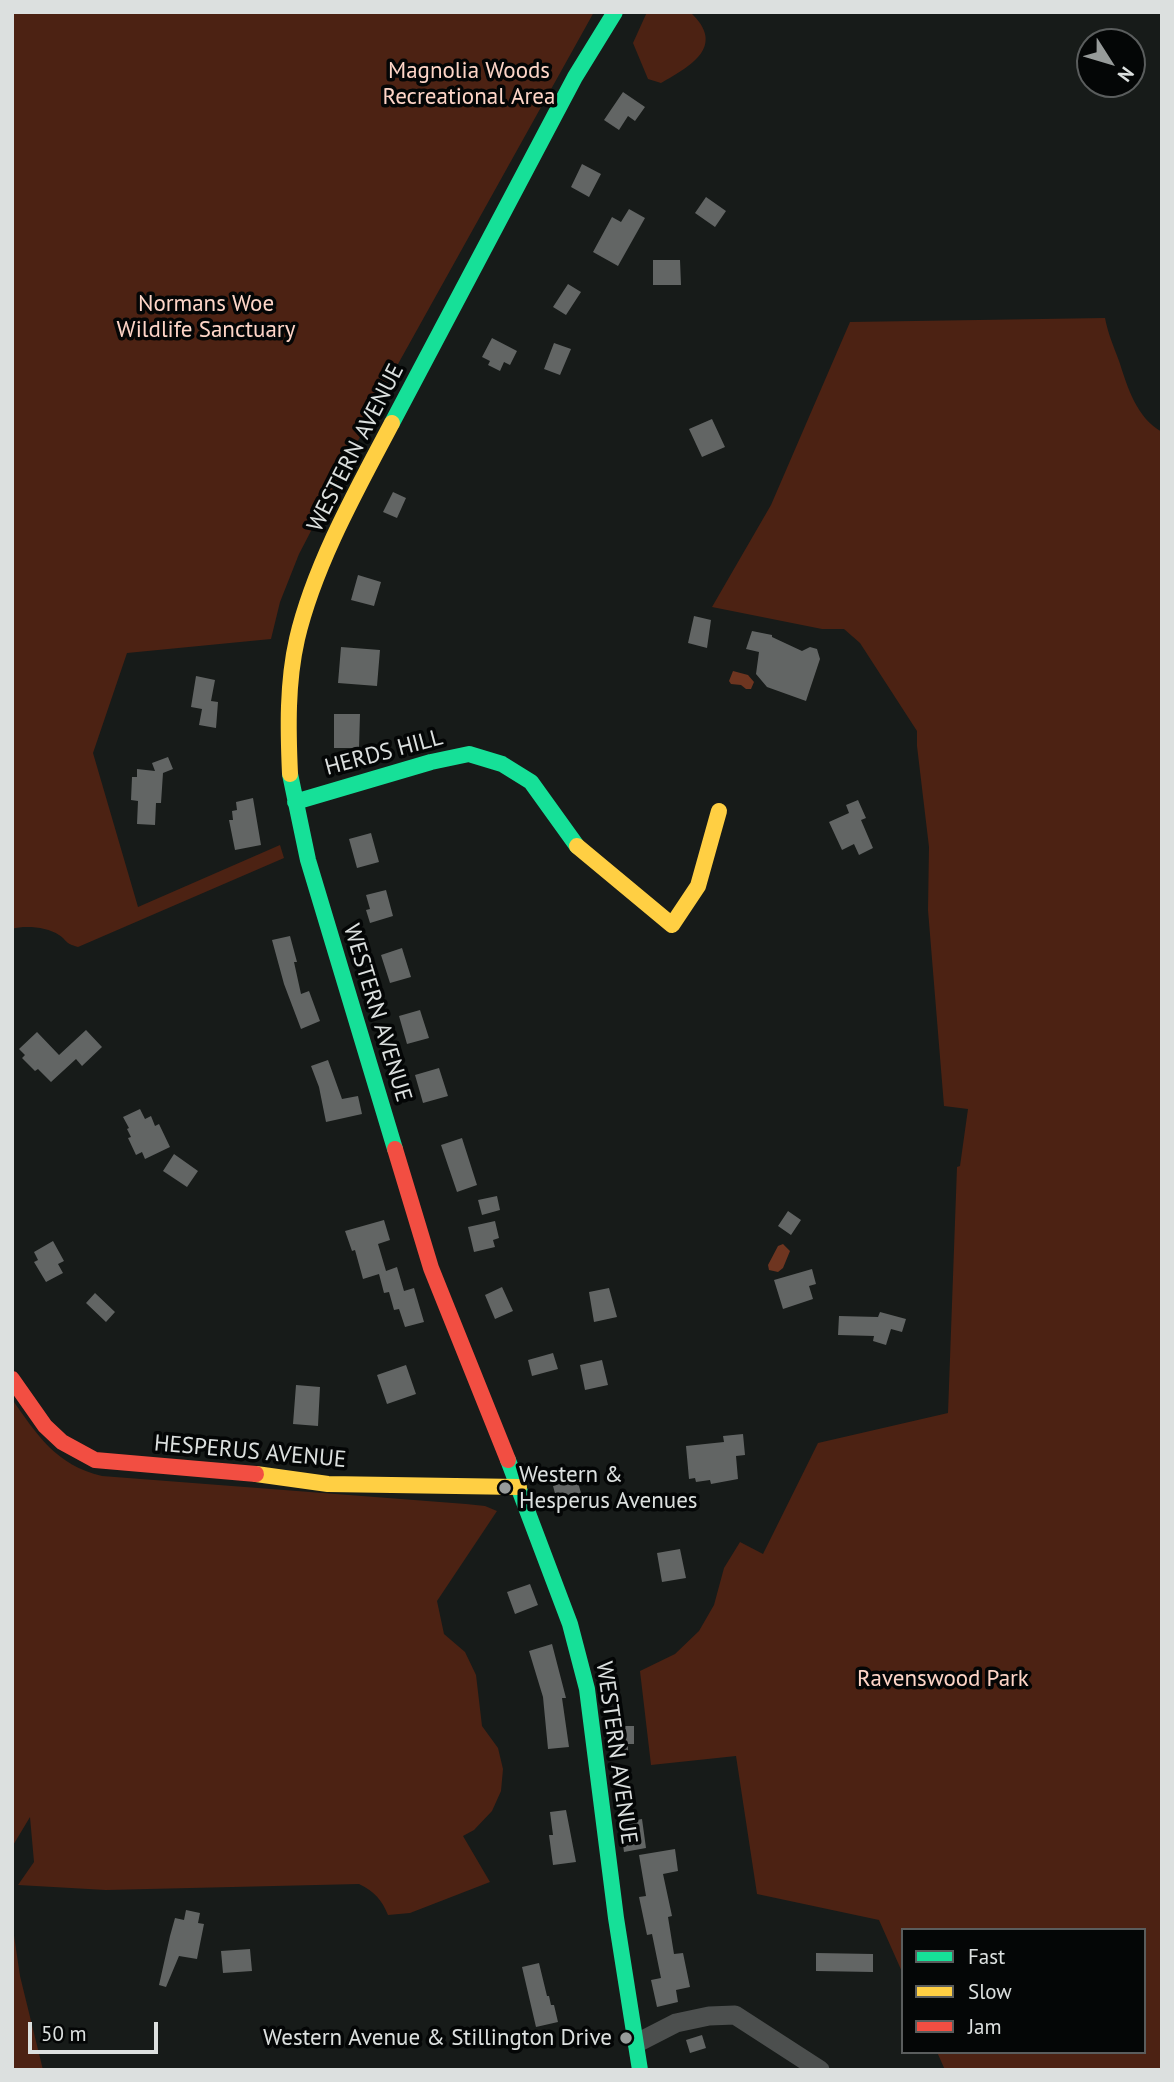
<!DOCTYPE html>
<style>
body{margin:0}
#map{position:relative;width:1174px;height:2082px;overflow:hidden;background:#171b19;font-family:"PT Sans",sans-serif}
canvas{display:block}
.frame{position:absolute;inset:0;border:14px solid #dce0df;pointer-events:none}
.legend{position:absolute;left:901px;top:1928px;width:245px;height:126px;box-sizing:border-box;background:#040606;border:2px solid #5a5d5d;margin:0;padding:9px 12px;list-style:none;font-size:21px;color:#dce0df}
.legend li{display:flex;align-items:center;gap:14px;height:35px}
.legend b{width:35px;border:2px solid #5a5d5d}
.north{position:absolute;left:1076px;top:28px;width:70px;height:70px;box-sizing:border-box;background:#040606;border:2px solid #5a5d5d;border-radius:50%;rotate:127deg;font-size:19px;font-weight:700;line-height:28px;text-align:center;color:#dce0df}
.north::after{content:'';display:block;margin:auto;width:24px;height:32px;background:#979b9a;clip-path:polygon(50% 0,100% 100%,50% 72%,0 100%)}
.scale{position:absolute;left:28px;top:2022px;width:130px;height:32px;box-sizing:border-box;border:4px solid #dce0df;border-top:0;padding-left:9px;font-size:21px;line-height:24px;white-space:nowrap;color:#dce0df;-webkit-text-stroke:5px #040606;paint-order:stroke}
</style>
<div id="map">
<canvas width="1174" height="2082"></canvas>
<div class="frame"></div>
<ul class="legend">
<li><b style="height:9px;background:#16e098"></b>Fast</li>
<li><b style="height:9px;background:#ffcf43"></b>Slow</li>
<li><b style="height:9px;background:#f24e42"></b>Jam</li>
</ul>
<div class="north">N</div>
<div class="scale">50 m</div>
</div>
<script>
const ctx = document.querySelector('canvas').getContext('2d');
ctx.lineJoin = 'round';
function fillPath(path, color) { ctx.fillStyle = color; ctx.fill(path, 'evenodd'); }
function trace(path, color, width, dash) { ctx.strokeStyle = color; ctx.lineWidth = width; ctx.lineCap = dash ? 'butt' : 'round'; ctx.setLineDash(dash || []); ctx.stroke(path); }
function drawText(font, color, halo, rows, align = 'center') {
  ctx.font = font + ' "PT Sans",sans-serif'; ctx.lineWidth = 7; ctx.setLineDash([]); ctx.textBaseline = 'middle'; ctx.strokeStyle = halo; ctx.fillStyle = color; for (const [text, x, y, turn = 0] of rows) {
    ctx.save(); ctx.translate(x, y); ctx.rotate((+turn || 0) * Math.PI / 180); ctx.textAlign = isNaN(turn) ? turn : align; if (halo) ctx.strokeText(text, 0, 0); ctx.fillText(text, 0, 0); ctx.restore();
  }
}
const green = new Path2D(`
 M12,12H594L398,364L299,554L280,602L271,639L127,653L93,753L138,907L280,845L284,858L78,947C64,943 68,941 59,935C47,927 25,925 12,929Z
 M647,12H690C727,46 691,66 661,83L648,79L633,43Z
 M1105,318C1108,334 1114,347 1119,361C1128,388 1136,417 1162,432V2070H945L937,2052H1144V1930H903V1974L879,1920L757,1894L736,1756L651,1765L640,1671L675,1654L699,1631L714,1605L724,1568L740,1542L763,1554L818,1443L948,1413L957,1167L960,1166L968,1109L944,1106L928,910L929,847L917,746V731L860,643L844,629H822L712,607L771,505L850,322Z
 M12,1399C37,1435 56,1465 102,1476L466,1504L485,1506L497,1511L437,1601L444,1634L465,1652L476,1675L482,1726L498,1748L503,1769L501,1791L492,1811L474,1830L463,1836L490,1882L410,1913L388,1915C382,1900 374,1891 359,1884L106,1890L18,1885L34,1862L30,1817L12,1847Z
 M12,1922L20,1976L43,2070H12Z`);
const water = new Path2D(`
 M733,671L748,675L754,682L751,689H746L741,685L731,684L729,681Z
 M783,1244L790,1251L783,1268L778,1272L769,1270L768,1265L778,1246Z`);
const building = new Path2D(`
 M623,92L645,107L635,121L628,116L619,130L604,120Z
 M582,164L601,174L589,197L571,187Z
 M706,197L726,211L715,227L695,213Z
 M629,209L645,218L618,266L593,252L612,217L621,222Z
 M653,260H680L681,285H653Z
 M568,284L581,292L566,315L553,307Z
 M492,338L517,351L510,365L504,362L500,371L488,365L490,361L482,357Z
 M554,343L571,349L560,375L544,369Z
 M712,419L725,447L702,457L689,429Z
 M393,492L406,498L397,518L383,512Z
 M358,575L381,582L374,606L351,600Z
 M694,616L711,620L707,648L688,643Z
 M752,631L772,635V637L802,651L810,647L817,649L820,659L806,701L767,687L756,674L759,652L746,649Z
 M341,647L380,650L377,686L338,683Z
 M196,676L215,680L211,701L218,702L216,728L199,725L202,709L191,707Z
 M334,714H360L359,748H334Z
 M168,757L173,769L163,773L161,803H156L155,825L137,824L138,801L131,800L132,777H137V769L155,771L152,763Z
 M253,798L261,845L235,850L229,820H233L232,811L237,810L236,802Z
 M858,800L866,818L861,820L873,848L859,855L854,844L842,850L829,822L849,813L846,805Z
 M371,833L379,862L357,868L349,839Z
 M386,890L393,916L370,923L366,910L370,909L366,895Z
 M290,936L297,962H294L301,994L309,991L320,1021L301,1029L284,984L272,940Z
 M402,948L411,977L390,983L381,955Z
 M420,1010L429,1038L407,1044L399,1016Z
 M86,1030L102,1047L82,1066L76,1059L51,1082L38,1069L35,1071L22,1058L25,1055L19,1049L37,1032L59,1055Z
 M328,1060L342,1099L358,1096L362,1114L326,1122L319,1087L311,1066Z
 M439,1068L448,1096L423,1103L415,1075Z
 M140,1109L145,1119L151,1116L155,1126L159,1124L170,1147L145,1159L142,1152L136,1155L128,1138L131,1137L127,1129L129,1128L123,1117Z
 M462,1138L477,1185L457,1192L441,1145Z
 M174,1154L198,1171L187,1187L163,1171Z
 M497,1196L500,1210L482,1215L478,1200Z
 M788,1211L801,1220L791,1235L778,1226Z
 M384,1220L390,1240L378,1244L386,1271L397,1267L404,1291L414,1288L424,1322L405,1327L399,1309L394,1310L389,1292L384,1293L379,1274L363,1279L355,1250L352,1251L345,1231Z
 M495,1221L499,1238L493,1240L495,1247L474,1252L468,1227Z
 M53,1241L64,1261L58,1264L63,1273L46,1282L34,1262L38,1260L34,1252Z
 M812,1269L816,1284L809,1286L813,1299L783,1309L774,1280Z
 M502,1287L513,1311L495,1319L485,1295Z
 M609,1288L617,1317L594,1322L589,1292Z
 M95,1293L115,1312L106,1322L86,1303Z
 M880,1312L906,1319L902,1332L891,1329L886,1345L873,1341L874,1336L838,1335L839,1316L878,1317Z
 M553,1353L558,1369L532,1376L528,1360Z
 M602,1360L608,1385L585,1390L580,1365Z
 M406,1365L416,1394L387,1404L377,1375Z
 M296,1385L320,1387L318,1426L293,1424Z
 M743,1434L745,1455L736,1456L738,1479L711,1484L710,1480L696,1482L695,1478L689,1479L686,1446L724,1442L723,1436Z
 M577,1479L581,1493L557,1501L553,1486Z
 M680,1549L686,1578L662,1582L657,1553Z
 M530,1584L538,1605L515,1614L507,1592Z
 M552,1644L566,1698H562L569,1747L548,1749L543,1697L529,1651Z
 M615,1726H634V1744H628V1756H614Z
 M566,1810L576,1862L553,1865L549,1835H553L550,1812Z
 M642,1819L646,1848L624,1852L620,1823Z
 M675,1849L678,1871L663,1874L672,1916L668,1917L674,1954L683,1953L690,1987L676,1990L678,2002L657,2007L651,1980L661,1978L652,1934L647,1935L639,1897L646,1896L639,1855Z
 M186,1910L200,1913L198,1923L204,1924L197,1959L179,1956L166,1987L159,1985L170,1936L175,1918L184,1920Z
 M250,1949L252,1971L223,1973L221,1951Z
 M816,1953L873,1954V1972L816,1971Z
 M539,1963L547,1996H549L551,2005H554L558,2022L536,2027L522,1967Z
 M702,2035L706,2048L690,2053L686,2040Z`);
const street = new Path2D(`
 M637,2043L676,2023L709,2016L735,2015L820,2070`);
const fast = new Path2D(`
 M392,423L575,77L615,12
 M290,774L308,860L395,1149
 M295,802L431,762L469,754L502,764L531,782L577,846
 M508,1460L570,1624L587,1689L616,1918L640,2070`);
const slow = new Path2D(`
 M290,774C288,729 287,683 297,639C314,566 357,489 392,423
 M577,846L672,925L698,886L719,811
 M256,1474L328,1484L519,1487`);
const jam = new Path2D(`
 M395,1149L431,1268L508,1460
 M12,1379L45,1426L62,1442L95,1460L256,1474`);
const markers = [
 [505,1488,7,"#979b9a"],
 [626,2038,7,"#979b9a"]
];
const parkNames = [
 ["Magnolia Woods",469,71],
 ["Recreational Area",469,97],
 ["Normans Woe",206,304],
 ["Wildlife Sanctuary",206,330],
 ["Ravenswood Park",943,1679]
];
const streetNames = [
 ["WESTERN AVENUE",356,448,-63],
 ["HERDS HILL",384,753,-15],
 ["WESTERN AVENUE",377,1013,73],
 ["HESPERUS AVENUE",250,1452,5],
 ["WESTERN AVENUE",616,1753,82]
];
const poiNames = [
 ["Western &",519,1475],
 ["Hesperus Avenues",519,1501],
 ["Western Avenue & Stillington Drive",612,2038,"right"]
];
fillPath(green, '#4c2213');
fillPath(water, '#6e3520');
fillPath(building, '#626564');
trace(street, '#4c4f4e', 19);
trace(fast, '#16e098', 16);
trace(slow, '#ffcf43', 16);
trace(jam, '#f24e42', 16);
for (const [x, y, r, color] of markers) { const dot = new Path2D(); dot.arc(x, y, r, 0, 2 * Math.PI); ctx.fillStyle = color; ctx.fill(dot); trace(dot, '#040606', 2.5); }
drawText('23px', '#fed5c7', '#040606', parkNames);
drawText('23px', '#dce0df', '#040606', streetNames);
drawText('23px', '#dce0df', '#040606', poiNames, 'left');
</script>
